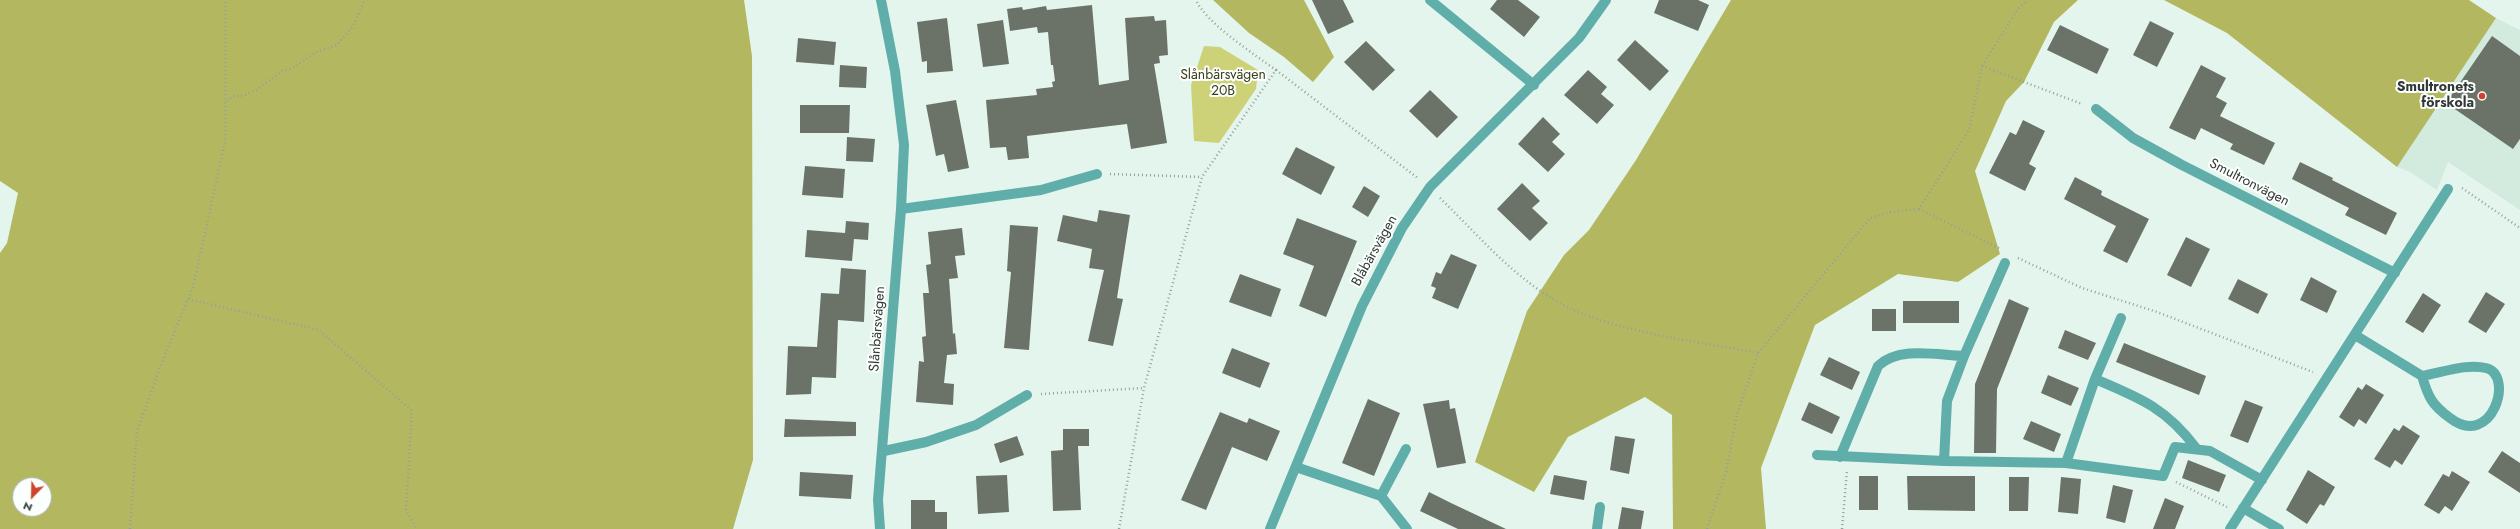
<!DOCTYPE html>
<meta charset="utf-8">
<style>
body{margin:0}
#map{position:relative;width:2520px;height:529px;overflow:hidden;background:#e4f5ed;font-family:Jost,sans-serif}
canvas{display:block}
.north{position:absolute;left:12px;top:477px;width:40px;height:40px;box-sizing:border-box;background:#fbfffd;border:1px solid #abafad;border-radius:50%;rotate:203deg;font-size:11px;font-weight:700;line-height:16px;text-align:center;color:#323835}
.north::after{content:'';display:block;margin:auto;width:14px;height:18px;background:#cf432e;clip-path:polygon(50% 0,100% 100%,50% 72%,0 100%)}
</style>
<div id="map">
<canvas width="2520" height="529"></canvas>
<div class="north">N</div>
</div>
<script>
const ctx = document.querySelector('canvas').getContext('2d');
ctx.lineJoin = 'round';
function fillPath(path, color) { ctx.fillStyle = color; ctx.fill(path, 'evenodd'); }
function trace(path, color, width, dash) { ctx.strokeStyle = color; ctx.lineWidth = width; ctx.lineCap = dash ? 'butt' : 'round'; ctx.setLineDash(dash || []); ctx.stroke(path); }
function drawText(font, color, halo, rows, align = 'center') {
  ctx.font = font + ' Jost,sans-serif'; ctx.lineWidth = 4; ctx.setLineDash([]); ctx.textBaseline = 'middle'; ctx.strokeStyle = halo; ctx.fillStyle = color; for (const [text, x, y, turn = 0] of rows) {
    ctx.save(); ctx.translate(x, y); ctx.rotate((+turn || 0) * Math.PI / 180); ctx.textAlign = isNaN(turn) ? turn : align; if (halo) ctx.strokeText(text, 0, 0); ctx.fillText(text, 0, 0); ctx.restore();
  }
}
const built = new Path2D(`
 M2496,18L2520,30V210L2448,162L2437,190L2410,172L2397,167Z`);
const green = new Path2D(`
 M1204,46L1220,47L1258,70L1256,89L1219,143L1194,141L1191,85Z`);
const forest = new Path2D(`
 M0,0H744L752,56L753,460L733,529H0V253L7,243L18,193L0,181ZM20,485H44V509H20Z
 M1213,0H1304L1334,57L1313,82L1284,57L1249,33Z
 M1731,0H2078L2054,22L2024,82L2006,101L1975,171L2000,254L1958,282L1898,274L1815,325L1761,468L1766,529H1673L1672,415L1645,397L1568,437L1534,492L1475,462L1527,311L1564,255L1589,230L1636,160Z
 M2164,0H2469L2496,18L2397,167L2227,33Z`);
const building = new Path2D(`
 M1312,0H1343L1354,22L1328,34Z
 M1497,0H1518L1540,17L1524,37L1490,9Z
 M1659,0H1698L1709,5L1698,31L1654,13Z
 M1092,5L1099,85L1129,80L1125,18L1154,16L1155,21L1166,20L1168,55L1159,56L1160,63L1154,64L1167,143L1131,149L1127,124L1027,136L1029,158L1008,160L1006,147L990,148L986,100L1037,95L1036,89L1053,87L1052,82L1055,81L1053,65H1051L1048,32L1038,33L1037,27L1010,31L1007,9L1022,7L1023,10L1046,6L1047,10Z
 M947,18L953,71L927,73V61L922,62L917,22Z
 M1003,20L1009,64L983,67L977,24Z
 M2150,21L2174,33L2157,67L2133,55Z
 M2060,25L2109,49L2097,74L2047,50Z
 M2492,36L2520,56V139L2513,149L2446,103Z
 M798,38L836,42L834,65L796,62Z
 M1635,40L1669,71L1650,91L1617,60Z
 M1366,41L1395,70L1373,91L1344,62Z
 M840,65L867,67L866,88L839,87Z
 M2201,65L2226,78L2216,97L2227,103L2220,116L2275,143L2264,165L2230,149L2233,144L2201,128L2195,140L2169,128Z
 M1588,70L1607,87L1601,94L1614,105L1597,124L1564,95Z
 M1430,90L1458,117L1437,138L1409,111Z
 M956,100L969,168L948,172L944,154L936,156L926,105Z
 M800,105H850L849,133H800Z
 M1543,117L1560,134L1552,142L1565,154L1548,172L1518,144Z
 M2023,120L2045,131L2029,164L2036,168L2025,191L1989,173L2010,132L2016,135Z
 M847,137L875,139L873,162L846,161Z
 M1296,147L1335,167L1321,195L1282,174Z
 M2300,162L2333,178L2332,180L2397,213L2386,235L2345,215L2349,208L2292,179Z
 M805,166L845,169L843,198L802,195Z
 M2075,177L2102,191L2101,195L2149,219L2127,263L2103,251L2116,226L2064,199Z
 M1522,183L1540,201L1532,208L1548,223L1530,241L1497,209Z
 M1364,186L1380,196L1368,217L1352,207Z
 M1099,210L1130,215L1117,298L1123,299L1113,346L1088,341L1104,270L1089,268L1092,249L1057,241L1063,215L1097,222Z
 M1297,218L1357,241L1326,317L1299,306L1314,266L1283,254Z
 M846,221L869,223L868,240L854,239L852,261L805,257L807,230L845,233Z
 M1010,225L1038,227L1029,350L1004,348L1011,272L1007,271Z
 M962,228L965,255L955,256L958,278L949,279L953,334L955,333L957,354L947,355L944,383L954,384L953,405L916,402L919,361L924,362L922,337L926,336L923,293H929L926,265L931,264L928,232Z
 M2186,237L2210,249L2191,287L2167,275Z
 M1451,254L1477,265L1458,309L1432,298L1436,288L1431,286L1436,272L1441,274Z
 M841,268L866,270L864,322L838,320L836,378L812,377L811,394L786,395L788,346L817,347L821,293L839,294Z
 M1240,274L1281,289L1271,317L1229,302Z
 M2311,277L2337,291L2327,313L2300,300Z
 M2238,279L2268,294L2258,314L2228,299Z
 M2486,292L2505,304L2486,333L2468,322Z
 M2423,293L2441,305L2423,333L2405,322Z
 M2009,299L2029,308L1997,389L1996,453H1974L1975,384Z
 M1903,301H1959V323H1903Z
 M1872,309H1896V331H1872Z
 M2065,330L2096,343L2088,360L2058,348Z
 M2124,343L2206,376L2199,395L2116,362Z
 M1232,348L1270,363L1260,388L1222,373Z
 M1829,357L1860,372L1852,390L1820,375Z
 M2048,375L2079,388L2071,406L2041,393Z
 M2366,384L2384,395L2366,424L2359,419L2354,427L2339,417L2358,387L2362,390Z
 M1368,399L1400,413L1374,476L1342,463Z
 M1449,400L1450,409L1455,408L1466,463L1437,468L1423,404Z
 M2245,400L2263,407L2248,443L2230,436Z
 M1809,402L1840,417L1832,434L1801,420Z
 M1220,412L1247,423L1249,418L1280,431L1267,461L1232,447L1206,510L1181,500Z
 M785,419L856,422V436L784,437Z
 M2031,421L2061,434L2054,452L2023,439Z
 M2403,425L2420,436L2402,465L2395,460L2390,468L2374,459L2394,428L2399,431Z
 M1063,429H1089V446H1078L1081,510L1053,511L1051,451L1063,450Z
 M1017,436L1024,455L1000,463L994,444Z
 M1615,436L1635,439L1629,474L1610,470Z
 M2502,451L2520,463V493L2488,472Z
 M2188,460L2226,475L2219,492L2182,478Z
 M2308,470L2335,487L2324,506L2320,504L2307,524L2286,510Z
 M2452,471L2470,482L2452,511L2445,506L2439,514L2424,505L2443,474L2449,477Z
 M800,472L853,475L851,499L799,496Z
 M1007,475L1009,512L978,514L976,476Z
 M1554,475L1587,481L1584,500L1550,494Z
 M1859,476H1878V510H1859Z
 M1907,476H1975V511L1908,510Z
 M2009,477H2029L2028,511H2009Z
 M2061,477L2081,479L2078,514L2058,512Z
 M2113,485L2133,490L2125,523L2106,518Z
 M1429,492L1451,503L1506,529H1458L1420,511Z
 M2165,498L2184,506L2175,529H2153Z
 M911,500H935V512H947V529H911Z
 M1622,507L1644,511L1641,529H1618Z`);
const path = new Path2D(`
 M1982,66L2082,104
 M1276,70L1419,179
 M227,101L233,96H243L256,90L282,71L293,68L316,52L337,45L353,26L365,0
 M1110,174L1202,177
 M2462,188L2520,228
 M1440,198C1475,232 1507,270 1548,296C1600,331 1696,341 1758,353
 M1919,209L2001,249
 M2018,258L2082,288L2157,312L2313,372
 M188,299L319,330L412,411L406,511L417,529
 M1041,394L1144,388
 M2176,482L2227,507
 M130,529L137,431L162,362L193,287L225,142V0
 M1119,529L1144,388L1202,177L1276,70C1255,55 1205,22 1196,0
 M1707,529L1726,472L1737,414L1758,353L1870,218L1890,212L1919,209L1969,130L1982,66L2018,9L2027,0
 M1842,529L1847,470`);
const street = new Path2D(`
 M1430,0L1534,85
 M2096,109L2133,138L2182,165L2395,273
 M901,209L1041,190L1097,174
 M2121,318L2095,379C2140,398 2166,408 2196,448
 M2355,335L2422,376C2428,397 2432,405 2450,418C2492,450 2515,375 2486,368C2466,363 2441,373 2422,376
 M2095,379L2066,463L2163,476L2175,447L2210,451L2262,480
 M1406,449L1381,496L1407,529
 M884,451L926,442L976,425L1027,395
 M1817,455L1944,461L2066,463
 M1840,457L1878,366C1899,346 1937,355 1964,356
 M1944,461L1947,401L1964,356L2005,263
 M1296,467L1381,496
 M2243,508L2279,529
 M880,529L878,500L901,209L904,145L895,71L881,0
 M1270,529L1362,306L1402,228L1430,187L1579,38L1606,0
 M1597,529L1600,507
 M2230,529L2448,189`);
const markers = [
 [2482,96,4,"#cf432e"]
];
const parkNames = [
 ["Slånbärsvägen",1223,76],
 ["20B",1223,92]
];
const poiNames = [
 ["Smultronets",2474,88],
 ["förskola",2474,104]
];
const streetNames = [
 ["Smultronvägen",2249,183,27],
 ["Blåbärsvägen",1375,251,-61],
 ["Slånbärsvägen",878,329,-86]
];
fillPath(built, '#d3ebdf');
fillPath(green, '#cdd279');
fillPath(forest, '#b3b860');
fillPath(building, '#6b7368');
trace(path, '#94a09a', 2.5, [1, 3]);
trace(street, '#60aeaa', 10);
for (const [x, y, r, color] of markers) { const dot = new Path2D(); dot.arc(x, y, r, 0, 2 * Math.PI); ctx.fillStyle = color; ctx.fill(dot); trace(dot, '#fbfffd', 1.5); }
drawText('14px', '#3c3e18', '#fbfffd', parkNames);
drawText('bold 14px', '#323835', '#fbfffd', poiNames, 'right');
drawText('14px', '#323835', '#fbfffd', streetNames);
</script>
